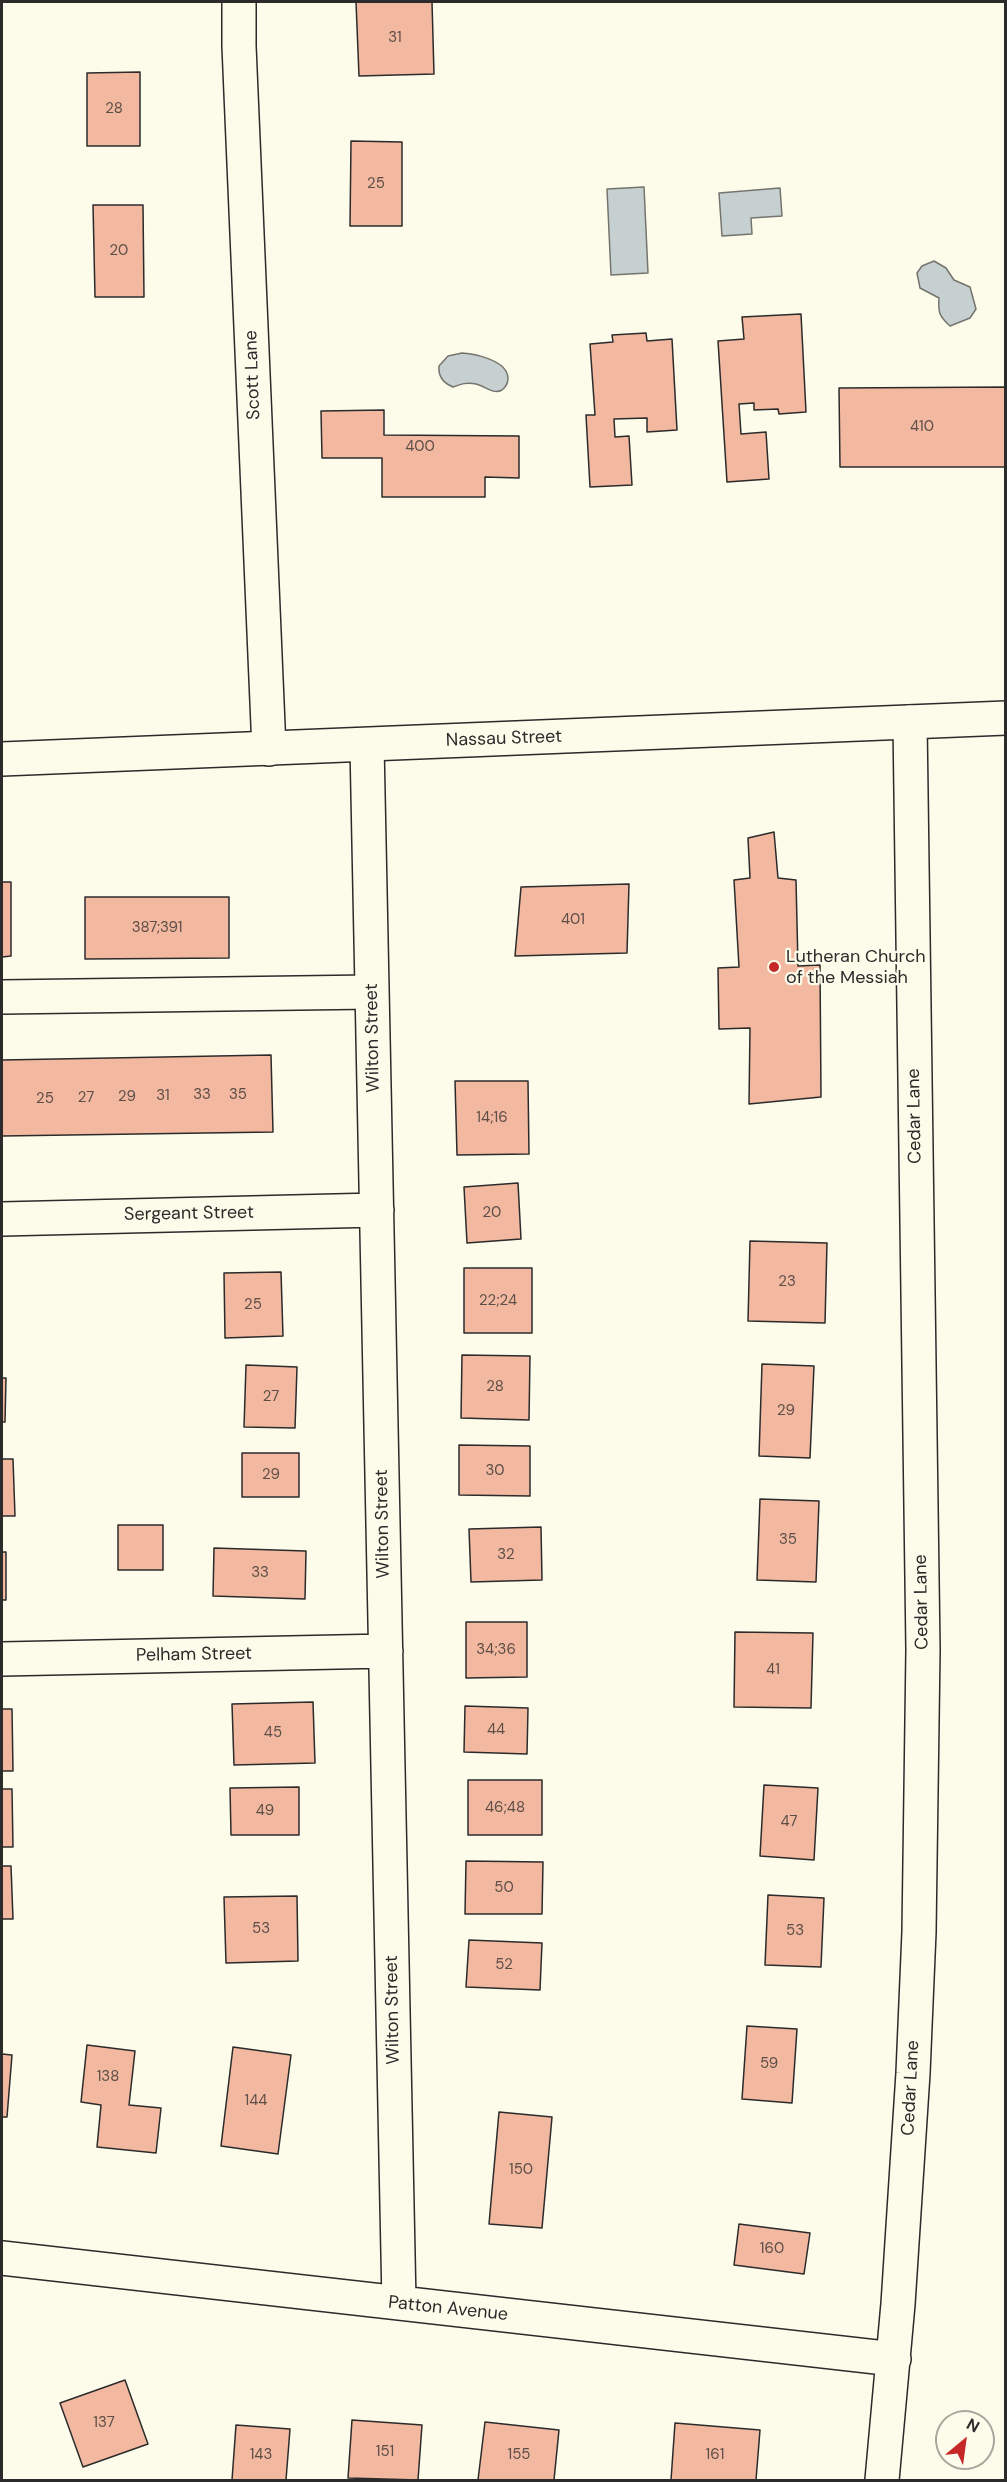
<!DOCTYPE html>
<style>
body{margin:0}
#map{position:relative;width:1007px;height:2482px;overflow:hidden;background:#fdfbea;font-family:"DM Sans",sans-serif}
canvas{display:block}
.frame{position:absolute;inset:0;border:3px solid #2b2b2b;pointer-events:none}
.north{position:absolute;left:935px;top:2410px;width:60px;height:60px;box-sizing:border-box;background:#fdfbea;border:2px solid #a9a89e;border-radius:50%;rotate:29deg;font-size:16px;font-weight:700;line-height:24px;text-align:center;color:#2b2b2b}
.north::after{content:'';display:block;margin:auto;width:21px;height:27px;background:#c62828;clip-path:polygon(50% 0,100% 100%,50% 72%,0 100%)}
</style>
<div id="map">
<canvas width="1007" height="2482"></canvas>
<div class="frame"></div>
<div class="north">N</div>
</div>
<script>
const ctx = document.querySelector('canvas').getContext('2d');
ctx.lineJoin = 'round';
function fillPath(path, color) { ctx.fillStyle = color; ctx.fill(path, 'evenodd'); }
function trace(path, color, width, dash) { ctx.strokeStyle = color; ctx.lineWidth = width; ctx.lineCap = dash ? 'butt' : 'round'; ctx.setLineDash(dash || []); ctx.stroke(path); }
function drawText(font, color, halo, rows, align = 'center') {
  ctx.font = font + ' "DM Sans",sans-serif'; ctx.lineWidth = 4.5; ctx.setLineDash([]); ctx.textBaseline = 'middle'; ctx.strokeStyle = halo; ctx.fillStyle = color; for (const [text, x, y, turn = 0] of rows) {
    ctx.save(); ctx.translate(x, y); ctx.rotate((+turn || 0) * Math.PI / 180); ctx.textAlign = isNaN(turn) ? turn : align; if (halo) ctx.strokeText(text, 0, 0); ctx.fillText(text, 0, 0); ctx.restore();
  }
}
const water = new Path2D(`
 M644,187L648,273L611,275L607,189Z
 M780,188L782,216L751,218L752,234L722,236L719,193Z
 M934,261L946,268L954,280L970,287L976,309L970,318L950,326C939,316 938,312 939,298L920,288L917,273L922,266Z
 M462,353C475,354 507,360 508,378C508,383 506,387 502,390C493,395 485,386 476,384C467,382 461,384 453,387C443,383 438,377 439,366L448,356Z`);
const building = new Path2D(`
 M356,2H432L434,74L359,76Z
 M140,72V146H87V73Z
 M351,141L402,142V226H350Z
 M93,205H143L144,297H95Z
 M801,314L806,412L779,414L778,409L754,410V403L739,404L741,434L766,432L769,479L727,482L718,341L744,339L742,317Z
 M646,333L647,341L672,339L677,430L647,432V418L614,419L615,437L629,436L632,485L590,487L586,415H595L590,344L613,342L612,335Z
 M1006,387V467H840L839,388Z
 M384,410V435L519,436V478L485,477V497H382V458H322L321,411Z
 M774,832L778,878L796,880L798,966L820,965L821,1097L749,1104L750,1028L719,1029L718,968L739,967L734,880L750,878L748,838Z
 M2,882H11V956L2,957Z
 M629,884L627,953L515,956L521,887Z
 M85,897H229V958L85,959Z
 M271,1055L273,1132L2,1136V1060Z
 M455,1081H528L529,1154L457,1155Z
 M518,1183L521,1239L467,1243L464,1187Z
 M750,1241L827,1243L825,1323L748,1321Z
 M464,1268H532V1333H464Z
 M281,1272L283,1336L225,1338L224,1273Z
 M462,1355L530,1356L529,1420L461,1418Z
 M762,1364L814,1366L810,1458L759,1456Z
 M246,1365L297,1367L295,1428L244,1427Z
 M2,1378H6L5,1422H2Z
 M459,1445L530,1446V1496L459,1495Z
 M242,1453H299V1497H242Z
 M2,1459H13L15,1516H2Z
 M760,1499L819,1501L816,1582L757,1580Z
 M118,1525H163V1570H118Z
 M541,1527L542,1580L471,1582L469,1529Z
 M214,1548L306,1551L305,1599L213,1596Z
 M2,1552H6V1600H2Z
 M466,1622H527V1677L466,1678Z
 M735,1632L813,1633L811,1708L734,1707Z
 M313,1702L315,1763L234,1765L232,1704Z
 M465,1706L528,1708L527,1754L464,1752Z
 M2,1709H12L13,1771H2Z
 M468,1780H542V1835H468Z
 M764,1785L818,1788L814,1860L760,1856Z
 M299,1787V1835H231L230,1788Z
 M2,1789H12L13,1847H2Z
 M466,1861L543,1862L542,1914H465Z
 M2,1866H11L13,1919H2Z
 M768,1895L824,1898L821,1967L765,1965Z
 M297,1896L298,1961L226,1963L224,1897Z
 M469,1940L542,1943L540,1990L466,1987Z
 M747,2026L797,2029L792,2103L742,2099Z
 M87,2045L135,2051L129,2105L161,2108L156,2153L97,2147L101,2105L81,2102Z
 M233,2047L291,2055L278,2154L221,2146Z
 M2,2054L12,2055L7,2117H2Z
 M499,2112L552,2117L542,2228L489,2224Z
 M739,2224L810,2233L804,2274L734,2265Z
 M125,2380L148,2444L83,2467L60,2403Z
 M352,2420L422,2425L418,2480L348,2478Z
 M485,2422L559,2430L554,2480H478Z
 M675,2423L760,2430L756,2480H671Z
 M236,2425L290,2429L286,2480H232Z`);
const minor = new Path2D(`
 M239,2V46L269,749
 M367,745L399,2303
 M2,997L372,992
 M2,1219L377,1210
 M2,1659L386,1651
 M2,2258L894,2359
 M882,2480L898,2304L913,2073L919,1932L923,1650L910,722`);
const major = new Path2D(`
 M2,759L1006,718`);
const markers = [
 [774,967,6,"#c62828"]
];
const numberNames = [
 ["31",395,38],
 ["28",114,109],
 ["25",376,184],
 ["20",119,251],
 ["410",922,427],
 ["400",420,447],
 ["401",573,920],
 ["387;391",157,928],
 ["33",202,1095],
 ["35",238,1095],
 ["31",163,1096],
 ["29",127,1097],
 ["27",86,1098],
 ["25",45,1099],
 ["14;16",492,1118],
 ["20",492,1213],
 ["23",787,1282],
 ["22;24",498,1301],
 ["25",253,1305],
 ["28",495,1387],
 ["27",271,1397],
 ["29",786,1411],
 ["30",495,1471],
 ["29",271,1475],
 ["35",788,1540],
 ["32",506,1555],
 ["33",260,1573],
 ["34;36",496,1650],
 ["41",773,1670],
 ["44",496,1730],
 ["45",273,1733],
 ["46;48",505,1808],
 ["49",265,1811],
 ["47",789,1822],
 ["50",504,1888],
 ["53",261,1929],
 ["53",795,1931],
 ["52",504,1965],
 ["59",769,2064],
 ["138",108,2077],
 ["144",256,2101],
 ["150",521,2170],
 ["160",772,2249],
 ["137",104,2423],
 ["151",385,2452],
 ["143",261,2455],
 ["155",519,2455],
 ["161",715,2455]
];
const streetNames = [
 ["Scott Lane",253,375,-92],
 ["Nassau Street",504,739,-2],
 ["Wilton Street",373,1038,-91],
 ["Cedar Lane",915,1116,-91],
 ["Sergeant Street",189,1214,-1],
 ["Wilton Street",383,1524,-91],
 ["Cedar Lane",922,1602,-91],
 ["Pelham Street",194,1655,-1],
 ["Wilton Street",393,2010,-91],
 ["Cedar Lane",911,2088,-87],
 ["Patton Avenue",448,2309,6]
];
const poiNames = [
 ["Lutheran Church",786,957],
 ["of the Messiah",786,978]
];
fillPath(water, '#c7d0d0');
trace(water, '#74746e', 1.5);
fillPath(building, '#f2b8a0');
trace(building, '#2b2b2b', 1.5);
trace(minor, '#2b2b2b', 36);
trace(major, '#2b2b2b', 36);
trace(minor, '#fdfbea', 33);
trace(major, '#fdfbea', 33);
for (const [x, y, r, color] of markers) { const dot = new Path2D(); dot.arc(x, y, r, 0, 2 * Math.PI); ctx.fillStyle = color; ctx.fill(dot); trace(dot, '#fdfbea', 2); }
drawText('15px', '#5d4e48', null, numberNames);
drawText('18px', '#2b2b2b', '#fdfbea', streetNames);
drawText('18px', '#2b2b2b', '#fdfbea', poiNames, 'left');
</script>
